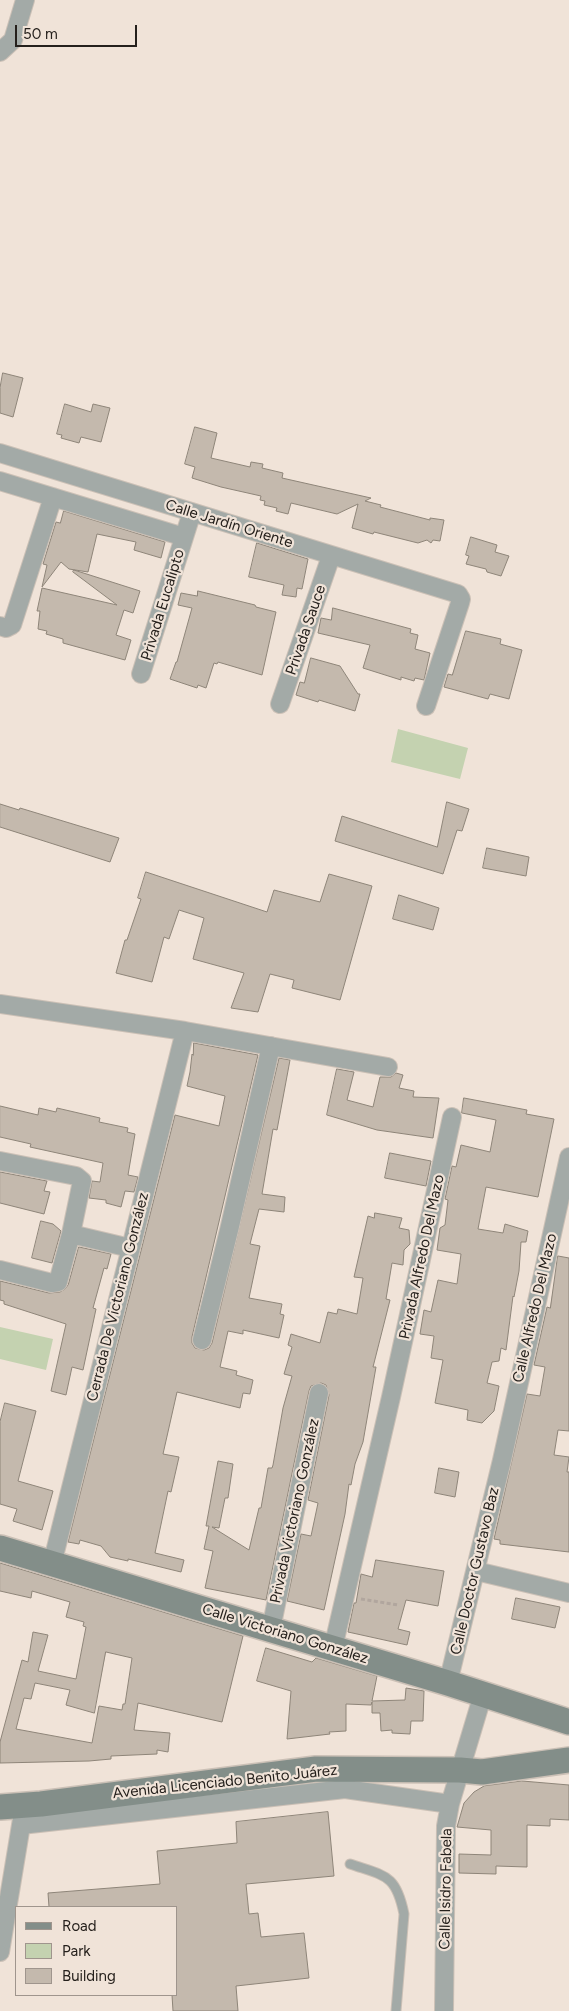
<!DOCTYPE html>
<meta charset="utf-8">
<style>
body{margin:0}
#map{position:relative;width:569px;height:2011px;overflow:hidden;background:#f0e3d8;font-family:Figtree,sans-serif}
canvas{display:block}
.legend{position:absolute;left:15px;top:1906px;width:162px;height:90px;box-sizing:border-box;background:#f0e3d8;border:1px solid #9f958d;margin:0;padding:6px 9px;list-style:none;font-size:15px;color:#25201c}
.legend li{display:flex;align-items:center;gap:10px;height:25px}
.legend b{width:25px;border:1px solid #9f958d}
.scale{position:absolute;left:15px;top:25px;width:122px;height:22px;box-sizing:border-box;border:2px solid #25201c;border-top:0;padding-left:6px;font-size:15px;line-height:18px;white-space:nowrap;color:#25201c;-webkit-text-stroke:4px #f0e3d8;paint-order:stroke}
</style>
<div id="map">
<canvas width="569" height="2011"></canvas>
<ul class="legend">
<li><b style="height:6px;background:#838e89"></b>Road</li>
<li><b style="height:14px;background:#c4d2b0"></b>Park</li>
<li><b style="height:14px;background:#c4b9ad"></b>Building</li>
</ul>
<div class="scale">50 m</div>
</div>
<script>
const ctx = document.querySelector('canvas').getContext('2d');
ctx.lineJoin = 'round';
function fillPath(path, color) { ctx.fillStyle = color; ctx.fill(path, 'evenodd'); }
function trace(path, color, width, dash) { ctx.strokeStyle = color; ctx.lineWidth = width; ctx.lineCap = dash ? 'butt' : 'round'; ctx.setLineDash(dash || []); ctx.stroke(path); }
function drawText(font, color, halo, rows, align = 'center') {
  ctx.font = font + ' Figtree,sans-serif'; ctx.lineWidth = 4.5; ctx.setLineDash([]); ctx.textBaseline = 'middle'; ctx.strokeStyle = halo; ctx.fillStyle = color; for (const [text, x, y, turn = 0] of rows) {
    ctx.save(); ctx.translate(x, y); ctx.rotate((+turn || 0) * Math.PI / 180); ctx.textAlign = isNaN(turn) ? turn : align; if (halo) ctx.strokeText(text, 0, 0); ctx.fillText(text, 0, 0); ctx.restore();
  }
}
const green = new Path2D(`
 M398,729L468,748L460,779L391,762Z
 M0,1327L53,1339L46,1370L0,1359Z`);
const building = new Path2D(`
 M3,373L23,378L13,417L0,413V388Z
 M65,404L91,412L93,404L110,408L101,442L81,437L79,443L61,438L62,435L57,434Z
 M195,427L217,433L211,458L250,467L251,462L263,464L262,468L283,473L282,478L371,498L365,501L381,505L380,507L430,520V518L444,520L440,541L433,540L431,543L427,540L418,543L374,532L373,534L352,528L358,504L337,514L291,503L288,514L276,511L277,508L264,505L265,501L260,500L261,496L221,487L192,478L195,467L185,464Z
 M64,511L165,542L161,558L134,550L136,542L97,534L88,572L69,569L61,562L42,587L47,565L43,564L56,522L60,523Z
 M471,537L497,545L495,552L509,556L501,576L487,572L486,569L466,564L469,556L466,555Z
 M257,543L308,559L302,589L297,588L296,597L282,595L284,585L249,577Z
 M74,570L140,591L133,613L124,610L116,635L131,640L125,660L63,643V639L46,634L47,631L38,629L40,611H37L42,588L117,605L73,572Z
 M198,591L255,605L256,607L276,612L262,675L218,662L217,664L214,663L206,688L198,685L197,688L170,679L176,662H177L192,608L178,605L181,593L197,596Z
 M333,608L411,629L410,633L418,635L415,649L430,653L424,680L415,678L414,681L401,677V680L363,668L370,645L318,633L321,618L331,620Z
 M466,631L501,639L500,644L522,650L509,699L490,694L488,699L444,687L448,674L452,675Z
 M311,658L340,666L358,694H360L355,711L319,700L318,702L296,695L300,682L304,683Z
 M447,802L469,809L462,831L457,830L443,874L335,841L342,816L437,847Z
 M0,804L19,810L20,808L119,838L110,862L0,827Z
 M487,848L529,857L526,876L483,868Z
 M146,872L267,912L274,890L320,902L329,874L372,886L340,1000L292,988L294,980L270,974L258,1012L231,1008L244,973L193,959L204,918L179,910L169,939L164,937L152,982L116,973L125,940H127L141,899L138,898Z
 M399,895L439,908L433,930L393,919Z
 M194,1043L258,1055L192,1337V1343L195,1348L204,1350L209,1348L212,1343L279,1058L290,1060L277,1130L273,1129L262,1194L285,1197L284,1212L259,1209L250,1244L260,1246L249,1298L282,1304L280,1314L284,1315L279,1338L243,1330V1334L228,1331L220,1367L237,1371L236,1375L253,1380L250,1394L243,1393L240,1408L177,1392L163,1454L179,1457L171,1492L168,1491L155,1553L184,1560L181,1572L128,1559V1561L110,1557L101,1546L80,1540L79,1544L68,1542L175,1115L219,1126L225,1096L187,1086L190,1072L192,1054L193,1055Z
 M337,1069L354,1072L347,1100L373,1107L380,1077H391L396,1073L403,1075L399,1088L414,1091L413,1097L439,1098L433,1138L377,1130L327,1115Z
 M464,1098L527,1110L526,1114L554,1119L538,1197L486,1187L478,1229L503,1233L505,1224L528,1231L526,1242H521L519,1271L514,1297L513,1296L506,1350L501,1348L499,1361L492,1362L487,1383L499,1386L494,1411L482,1423L467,1420L468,1410L435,1403L443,1360L431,1358L434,1336L420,1334L424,1310L431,1312L438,1280L457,1284L461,1254L437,1250L440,1228L445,1225L448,1200L445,1199L452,1166L456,1167L461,1145L490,1152L496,1120L462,1113Z
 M0,1106L38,1115L39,1108L56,1112L57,1108L100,1118L99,1122L128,1128L127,1132L135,1134L128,1175L138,1177L134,1192L125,1191L121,1207L106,1203V1200L89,1198L92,1181L100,1182L103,1163L30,1147L31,1144L0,1137Z
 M390,1153L431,1161L426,1186L385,1178Z
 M0,1172L47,1181L44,1191L50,1192L44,1214L0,1203Z
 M375,1213L402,1218L399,1228L409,1230L410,1244L404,1250L403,1265L392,1263L386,1299L390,1300L373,1367H376L363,1442L355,1464L351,1485L349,1484L345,1514L324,1610L287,1601L301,1534L311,1536L318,1503L308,1500L329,1395L326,1385L321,1383L311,1386L309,1391L266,1600L205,1588L213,1551L204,1549L209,1526H206L218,1461L233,1464L228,1498H225L219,1528L212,1527L249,1550L259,1508H261L268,1468H272L273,1465L283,1408L292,1376L284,1374L292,1347L288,1345L291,1334L320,1343L328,1312L337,1314L338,1309L357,1314L363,1278L354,1277L368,1216L374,1218Z
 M41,1221L53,1224L61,1231L52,1263L32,1258Z
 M79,1247L111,1254L107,1269L104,1268L93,1308L96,1309L83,1370L72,1367L66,1395L51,1391L66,1324L4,1304V1301L0,1300V1281L49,1293L60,1292L65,1289L68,1285Z
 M558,1256L569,1258V1431L558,1430L554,1455L569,1457L567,1472H569V1552L500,1544V1540L494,1539L527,1394L540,1396L545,1367L534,1365L547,1307L550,1308Z
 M5,1403L36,1411L18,1481L53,1491L42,1530L13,1521L17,1509L0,1504V1422Z
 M439,1468L459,1472L455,1497L435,1493Z
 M376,1560L444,1571L438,1606L406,1600L398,1629L410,1632L407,1645L348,1632L354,1603H356L361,1574L372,1577Z
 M0,1563L243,1636L222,1722L138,1703L134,1730L170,1733L168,1752L157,1750V1754L111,1756V1759L89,1761L0,1763V1742L22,1660L28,1662L33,1632L48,1635L38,1671L76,1679L86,1627L83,1626L84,1622L66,1617L70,1602L32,1591L31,1598L0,1591ZM106,1652L132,1658L125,1704H123L122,1710L99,1706L92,1743L16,1729L24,1698L31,1699L35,1683L70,1690L66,1705L94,1713Z
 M516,1598L560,1607L555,1628L512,1619Z
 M266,1648L312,1662L316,1658L377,1676L372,1701L405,1700L406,1688L424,1691L423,1721H411L410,1734L392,1733V1730L381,1731L380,1713H372V1702L371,1705L346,1704V1731L329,1732L330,1734L287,1739L291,1691L257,1681Z
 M522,1781L569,1785V1820L550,1819V1826L527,1825V1867L496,1866V1874L459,1873V1854L491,1855V1830L457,1827L464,1803L474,1792L484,1786Z
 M328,1812L334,1876L246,1884L249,1914L258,1913L261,1937L304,1933L309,1978L236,1986L238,2011H173L172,1995H176V1907H49L48,1893L160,1884L157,1851L237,1843L236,1822Z`);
const path = new Path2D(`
 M361,1599L398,1605`);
const service = new Path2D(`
 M350,1864C385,1876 396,1874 404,1914L396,2011`);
const minor = new Path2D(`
 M0,52L13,40L25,0
 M0,453L458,594L461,599L460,603L426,706
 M0,481L184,537
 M0,626L6,628L12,625L53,497
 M141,674L192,512
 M280,704L331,556
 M0,1004L185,1031L388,1067
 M0,1161L76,1176L82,1181L71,1234L58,1282L52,1283L0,1270
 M71,1234L130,1248
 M202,1340L230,1226L271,1046
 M52,1564L185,1031
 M476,1571L569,1593
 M271,1629L319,1393
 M333,1648L391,1397L452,1117
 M448,1683L502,1460L569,1157
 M21,1825L345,1789L450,1804
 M0,1952L23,1813
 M444,2011L446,1826L450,1804L483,1694`);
const secondary = new Path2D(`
 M0,1548L448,1683L569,1722
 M0,1807L41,1804L316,1769L460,1770L482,1772L569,1760`);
const streetNames = [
 ["Calle Jardín Oriente",229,524,17],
 ["Privada Eucalipto",163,605,-73],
 ["Privada Sauce",306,630,-71],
 ["Privada Alfredo Del Mazo",422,1257,-78],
 ["Cerrada De Victoriano González",118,1297,-76],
 ["Calle Alfredo Del Mazo",535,1308,-77],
 ["Privada Victoriano González",295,1511,-78],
 ["Calle Doctor Gustavo Baz",475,1571,-77],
 ["Calle Victoriano González",285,1634,17],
 ["Avenida Licenciado Benito Juárez",225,1782,-6],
 ["Calle Isidro Fabela",446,1889,-89]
];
fillPath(green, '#c4d2b0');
fillPath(building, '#c4b9ad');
trace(building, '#8e8579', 1);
trace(service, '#cbc0b6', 11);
trace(minor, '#cbc0b6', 20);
trace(secondary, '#cbc0b6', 28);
trace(path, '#b1a69e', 3, [4, 2.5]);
trace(service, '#a3aaa7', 9);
trace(minor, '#a3aaa7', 18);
trace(secondary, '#838e89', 25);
drawText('15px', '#25201c', '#f0e3d8', streetNames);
</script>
